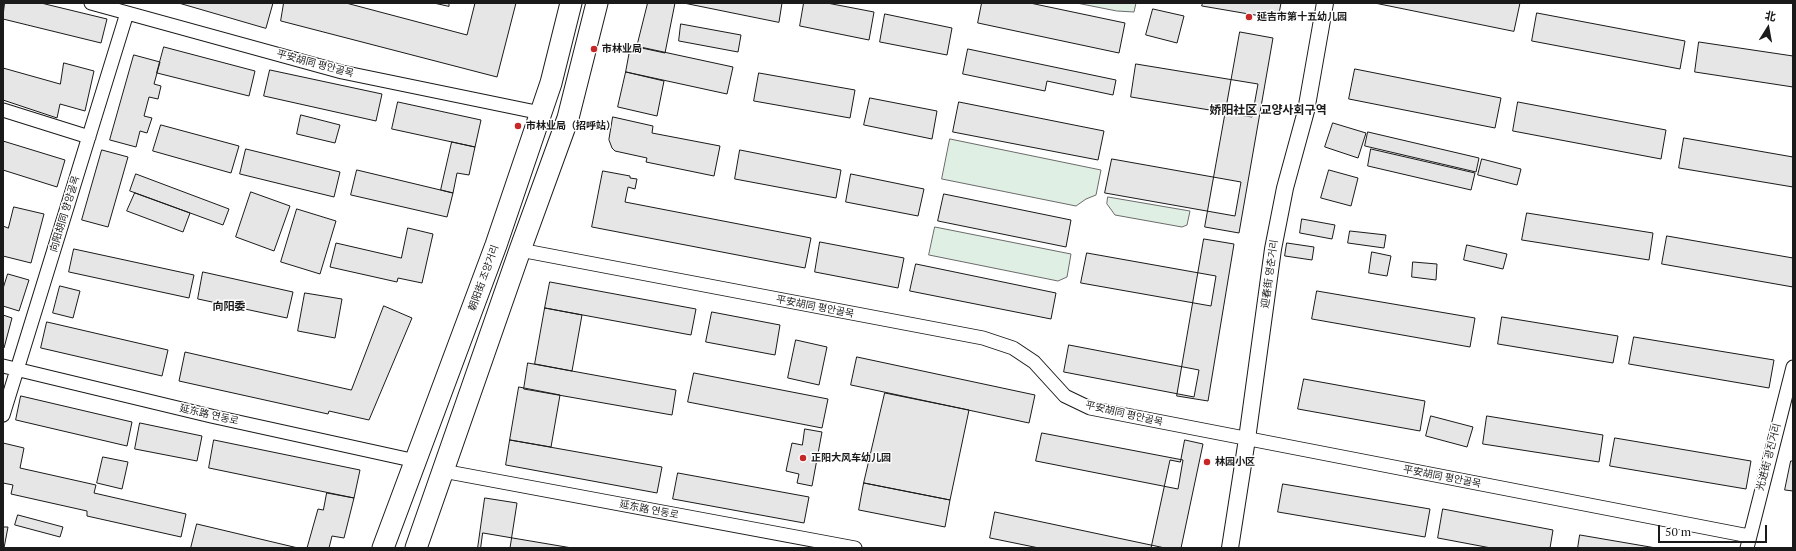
<!DOCTYPE html>
<meta charset="utf-8">
<style>
body{margin:0}
#map{position:relative;width:1796px;height:551px;overflow:hidden;background:#fff;font-family:"PT Serif","Noto Sans SC",serif}
canvas{display:block}
.frame{position:absolute;inset:0;border:4px solid #1a1a1a;pointer-events:none}
.north{position:absolute;left:1748px;top:8px;width:40px;height:40px;-webkit-text-stroke:3px #fff;paint-order:stroke;rotate:11deg;font-size:11px;font-weight:700;line-height:16px;text-align:center;color:#1a1a1a}
.north::after{content:'';display:block;margin:auto;width:14px;height:18px;background:#1a1a1a;clip-path:polygon(50% 0,100% 100%,50% 72%,0 100%)}
.scale{position:absolute;left:1658px;top:525px;width:109px;height:18px;box-sizing:border-box;border:2px solid #1a1a1a;border-top:0;padding-left:5px;font-size:12px;line-height:14px;white-space:nowrap;color:#1a1a1a;-webkit-text-stroke:3px #fff;paint-order:stroke}
</style>
<div id="map">
<canvas width="1796" height="551"></canvas>
<div class="frame"></div>
<div class="north">北</div>
<div class="scale">50 m</div>
</div>
<script>
const ctx = document.querySelector('canvas').getContext('2d');
ctx.lineJoin = 'round';
function fillPath(path, color) { ctx.fillStyle = color; ctx.fill(path, 'evenodd'); }
function trace(path, color, width, dash) { ctx.strokeStyle = color; ctx.lineWidth = width; ctx.lineCap = dash ? 'butt' : 'round'; ctx.setLineDash(dash || []); ctx.stroke(path); }
function drawText(font, color, halo, rows, align = 'center') {
  ctx.font = font + ' "PT Serif","Noto Sans SC","Noto Sans KR",serif'; ctx.lineWidth = 3; ctx.setLineDash([]); ctx.textBaseline = 'middle'; ctx.strokeStyle = halo; ctx.fillStyle = color; for (const [text, x, y, turn = 0] of rows) {
    ctx.save(); ctx.translate(x, y); ctx.rotate((+turn || 0) * Math.PI / 180); ctx.textAlign = isNaN(turn) ? turn : align; if (halo) ctx.strokeText(text, 0, 0); ctx.fillText(text, 0, 0); ctx.restore();
  }
}
const green = new Path2D(`
 M1077,3H1136L1134,12L1117,11Z
 M950,139L1101,170L1096,195L1086,199L1076,206L942,179Z
 M1108,197L1190,211L1187,225L1182,227L1115,215L1107,204Z
 M935,227L1071,254L1067,277L1058,281L929,255Z`);
const building = new Path2D(`
 M5,3H41L107,19L101,43L3,19Z
 M179,3H273L266,28Z
 M284,3H346L467,35L475,3H516L497,77L281,21Z
 M434,3H449V6Z
 M648,3H675L665,53L637,47Z
 M684,3H782L779,22Z
 M804,3H827L874,12L869,40L800,26Z
 M982,3H1030L1125,23L1119,53L978,23Z
 M1203,3H1281L1278,19L1202,6Z
 M1375,3H1520L1514,31Z
 M1153,9L1184,16L1177,43L1146,35Z
 M1537,13L1685,41L1680,69L1532,41Z
 M885,14L952,28L947,55L880,42Z
 M681,24L741,35L738,52L679,41Z
 M1240,32L1273,38L1239,233L1205,227Z
 M1699,42L1793,56V87L1695,72Z
 M631,45L733,67L727,94L626,72Z
 M164,47L255,71L249,96L157,73Z
 M968,49L1116,80L1113,95L1047,81L1045,91L963,74Z
 M134,55L160,62L154,84L161,86L158,99L149,97L144,116L152,118L147,133L140,131L136,147L110,140Z
 M64,63L94,71L85,111L60,104L57,118L3,100V68L60,84Z
 M1136,64L1258,84L1252,117L1131,97Z
 M1355,69L1501,98L1495,128L1349,99Z
 M270,70L382,94L376,121L264,96Z
 M626,72L664,81L657,116L618,107Z
 M759,73L855,90L850,118L754,101Z
 M870,98L937,111L932,139L864,125Z
 M398,102L481,120L475,147L392,129Z
 M959,102L1104,131L1098,160L953,132Z
 M1518,102L1666,130L1661,159L1513,131Z
 M301,115L340,125L335,143L297,134Z
 M613,117L653,126L652,133L720,146L714,176L646,162L647,158L615,151L612,148L609,140Z
 M1333,123L1366,133L1358,158L1325,147Z
 M161,125L239,146L231,173L153,151Z
 M1368,132L1479,158L1476,172L1365,146Z
 M1684,138L1793,157V187L1679,168Z
 M3,141L65,160L57,187L3,170Z
 M452,142L475,147L469,175L457,173L453,193L441,190Z
 M246,149L340,172L334,197L240,174Z
 M1371,149L1475,173L1471,190L1368,166Z
 M102,150L128,157L108,227L82,220Z
 M740,150L841,170L836,198L735,179Z
 M1112,159L1241,182L1235,216L1105,193Z
 M1482,159L1521,169L1517,185L1478,175Z
 M357,170L453,193L447,217L351,195Z
 M1329,170L1358,178L1351,206L1321,198Z
 M603,171L630,176V178L637,179L635,189L628,187L625,202L811,238L805,268L592,227Z
 M136,174L229,209L223,225L130,191Z
 M851,174L924,189L918,216L846,202Z
 M251,192L290,206L274,251L236,237Z
 M135,193L190,213L183,232L127,211Z
 M944,194L1071,220L1066,247L938,221Z
 M14,207L44,214L31,263L3,256V226L8,228Z
 M297,209L336,221L320,274L281,262Z
 M1527,213L1653,233L1649,260L1522,240Z
 M1302,219L1335,225L1332,239L1300,233Z
 M408,228L433,234L422,283L398,278L397,282L330,267L336,243L401,258Z
 M1350,231L1386,235L1384,248L1348,243Z
 M1667,236L1793,258V287L1662,264Z
 M1204,239L1234,244L1208,401L1177,396Z
 M820,242L904,258L898,288L815,272Z
 M1287,243L1314,247L1312,260L1285,256Z
 M1467,245L1507,254L1503,269L1464,260Z
 M74,249L194,275L189,298L69,272Z
 M1372,252L1391,256L1387,276L1369,273Z
 M1087,253L1216,276L1211,306L1081,283Z
 M1413,262L1437,264L1436,280L1412,277Z
 M916,264L1056,293L1051,319L910,291Z
 M203,272L293,292L287,318L198,299Z
 M8,274L29,280L19,311L3,306V289Z
 M550,282L696,309L691,335L545,308Z
 M60,286L80,291L73,318L53,313Z
 M1317,291L1475,318L1470,347L1312,319Z
 M305,293L342,299L335,338L298,331Z
 M384,306L412,318L369,420L329,411L328,414L179,381L185,352L351,390Z
 M545,308L582,315L572,371L535,364Z
 M712,312L780,325L775,355L706,342Z
 M3,315L12,318L4,348H3Z
 M1502,317L1618,336L1613,363L1498,344Z
 M47,322L168,350L162,376L41,348Z
 M1634,337L1774,360L1769,388L1629,364Z
 M796,340L827,347L819,385L788,378Z
 M1069,345L1199,370L1194,397L1064,372Z
 M857,357L1035,395L1029,423L851,385Z
 M528,363L676,390L672,415L524,389Z
 M694,373L828,399L822,428L688,402Z
 M1304,379L1425,401L1420,431L1298,409Z
 M519,387L560,395L551,447L510,440Z
 M885,393L969,410L950,500L864,483Z
 M21,396L132,422L127,446L16,420Z
 M1431,416L1473,427L1467,447L1426,436Z
 M1487,416L1603,435L1599,462L1483,444Z
 M140,423L202,436L197,461L135,449Z
 M805,429L822,432L812,486L797,483L799,474L786,471L792,443L802,445Z
 M1042,433L1183,460L1178,489L1036,461Z
 M1615,438L1751,461L1746,489L1610,466Z
 M214,440L360,470L354,498L209,468Z
 M510,440L662,467L657,493L506,465Z
 M1185,440L1203,444L1181,548H1151L1170,460L1180,462Z
 M3,443L24,448L20,468L96,485L94,493L186,514L181,537L87,516V511L11,494L13,485L3,483Z
 M103,457L128,462L122,489L97,483Z
 M1791,461H1793V491L1785,490Z
 M678,473L809,497L804,523L673,499Z
 M864,483L950,500L945,527L859,510Z
 M1283,484L1430,509L1425,537L1278,512Z
 M327,493L354,498L344,538L332,536L329,548H307L318,509L323,510Z
 M485,498L517,503L510,548H478Z
 M1443,509L1553,530L1550,548H1491L1438,538Z
 M995,512L1165,548H1039L990,538Z
 M18,515L63,527L60,537L15,525Z
 M197,524L298,548H191Z
 M3,527H8L4,548H3Z
 M483,533L572,548H481Z
 M1580,535L1656,548H1578Z`);
const minor = new Path2D(`
 M91,3L342,72L541,113
 M3,110L89,137
 M520,250L983,338L1013,348L1034,362L1065,396L1090,408L1749,536
 M3,366L211,416L416,461
 M3,415L127,13
 M443,471L855,548
 M1747,548L1793,367`);
const tertiary = new Path2D(`
 M1230,548L1247,439L1273,249L1285,188L1306,111L1325,3`);
const primary = new Path2D(`
 M383,548L496,245L551,83L571,3
 M416,548L520,250L568,118L597,3`);
const markers = [
 [1249,17,4,"#c62828"],
 [594,49,4,"#c62828"],
 [518,126,4,"#c62828"],
 [803,458,4,"#c62828"],
 [1207,462,4,"#c62828"]
];
const poiNames = [
 ["延吉市第十五幼儿园",1257,17],
 ["市林业局",602,49],
 ["市林业局（招呼站）",526,126],
 ["正阳大风车幼儿园",811,458],
 ["林园小区",1215,462]
];
const streetNames = [
 ["平安胡同 평안골목",315,64,15],
 ["向阳胡同 향양골목",65,214,-73],
 ["迎春街 영춘거리",1270,274,-82],
 ["朝阳街 조양거리",484,278,-70],
 ["平安胡同 평안골목",815,307,11],
 ["平安胡同 평안골목",1124,414,13],
 ["延东路 연동로",209,415,13],
 ["光进街 광진거리",1769,457,-75],
 ["平安胡同 평안골목",1442,477,11],
 ["延东路 연동로",649,510,11]
];
const neighbourhoodNames = [
 ["向阳委",229,307]
];
const quarterNames = [
 ["娇阳社区 교양사회구역",1268,111]
];
fillPath(green, '#e0efe3');
trace(green, '#6a6a6a', 1);
fillPath(building, '#e6e6e6');
trace(building, '#1a1a1a', 1);
trace(minor, '#1a1a1a', 15);
trace(tertiary, '#1a1a1a', 18);
trace(primary, '#1a1a1a', 23);
trace(minor, '#fff', 13);
trace(tertiary, '#fff', 16);
trace(primary, '#fff', 21);
for (const [x, y, r, color] of markers) { const dot = new Path2D(); dot.arc(x, y, r, 0, 2 * Math.PI); ctx.fillStyle = color; ctx.fill(dot); trace(dot, '#fff', 1.5); }
drawText('bold 10px', '#1a1a1a', '#fff', poiNames, 'left');
drawText('10px', '#1a1a1a', '#fff', streetNames);
drawText('bold 11px', '#1a1a1a', '#fff', neighbourhoodNames);
drawText('bold 12px', '#1a1a1a', '#fff', quarterNames);
</script>
